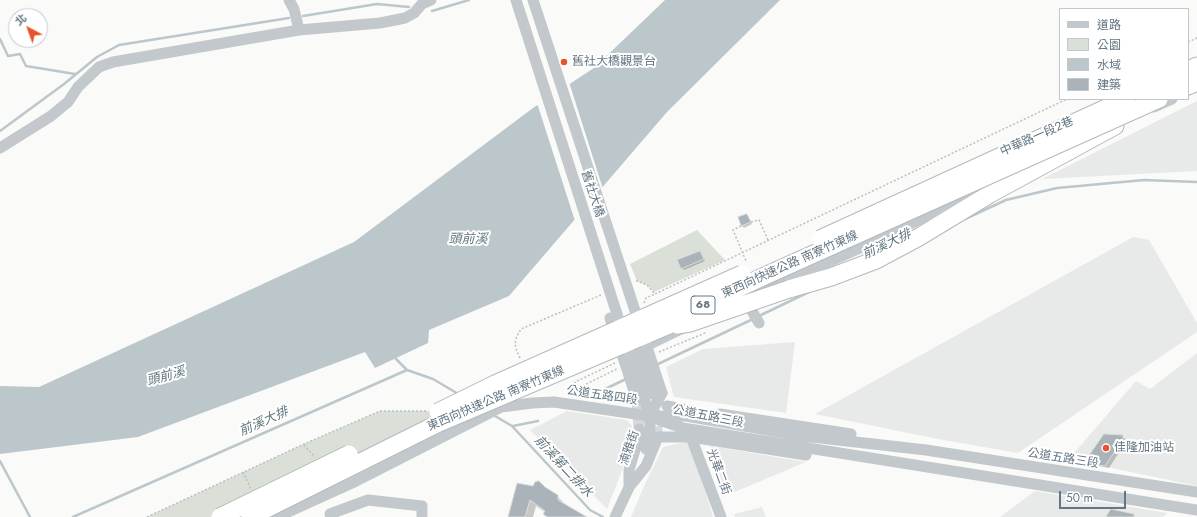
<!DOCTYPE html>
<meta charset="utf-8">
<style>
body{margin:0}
#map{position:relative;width:1197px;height:517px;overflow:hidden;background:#fafaf8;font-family:Jost,"Noto Sans TC",sans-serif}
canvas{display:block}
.legend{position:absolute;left:1059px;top:8px;width:130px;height:92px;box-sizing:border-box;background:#fff;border:1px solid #c1c8cd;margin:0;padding:5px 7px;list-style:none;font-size:12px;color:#647683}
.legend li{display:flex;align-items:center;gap:8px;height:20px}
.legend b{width:20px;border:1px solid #c1c8cd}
.north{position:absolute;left:8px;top:8px;width:40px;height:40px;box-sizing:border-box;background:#fff;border:1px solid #c1c8cd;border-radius:50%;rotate:319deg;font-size:11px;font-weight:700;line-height:16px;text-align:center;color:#647683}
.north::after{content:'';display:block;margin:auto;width:14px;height:18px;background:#e7542b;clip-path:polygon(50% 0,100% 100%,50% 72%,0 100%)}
.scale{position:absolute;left:1059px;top:491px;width:67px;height:18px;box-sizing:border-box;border:2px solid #647683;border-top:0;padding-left:5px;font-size:12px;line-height:14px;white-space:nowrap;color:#647683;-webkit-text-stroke:3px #fff;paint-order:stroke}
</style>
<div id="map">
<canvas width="1197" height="517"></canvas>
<ul class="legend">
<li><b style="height:5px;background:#c3c8cc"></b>道路</li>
<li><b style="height:11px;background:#dadfd7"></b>公園</li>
<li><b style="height:11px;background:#bbc7cb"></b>水域</li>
<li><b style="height:11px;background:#aab3b9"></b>建築</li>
</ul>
<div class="north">北</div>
<div class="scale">50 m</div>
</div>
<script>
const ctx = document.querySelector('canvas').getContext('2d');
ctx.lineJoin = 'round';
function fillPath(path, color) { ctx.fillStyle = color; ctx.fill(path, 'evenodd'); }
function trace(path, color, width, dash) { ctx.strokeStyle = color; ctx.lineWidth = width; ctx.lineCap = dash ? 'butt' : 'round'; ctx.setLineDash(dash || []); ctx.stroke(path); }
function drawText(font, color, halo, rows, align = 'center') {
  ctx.font = font + ' Jost,"Noto Sans TC",sans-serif'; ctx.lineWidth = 4; ctx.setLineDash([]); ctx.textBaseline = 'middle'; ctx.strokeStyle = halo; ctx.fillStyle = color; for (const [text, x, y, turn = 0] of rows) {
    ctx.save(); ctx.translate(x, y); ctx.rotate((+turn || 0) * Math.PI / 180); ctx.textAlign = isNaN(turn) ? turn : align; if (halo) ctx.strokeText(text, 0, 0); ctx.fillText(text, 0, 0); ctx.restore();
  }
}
const built = new Path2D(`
 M1197,101V171L1042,179Z
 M1133,237L1149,240L1197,323V332L1018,453L938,439L815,414Z
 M795,342L786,413L674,397L666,367L703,349Z
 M1197,353V486L1069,459L1136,381L1150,389Z
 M567,411L627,420L632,426L623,468L607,509L530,430Z
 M690,441L713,517H631L645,484L663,447Z
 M710,446L806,462L725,496Z
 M1035,491L1168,513L1163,517H1000Z
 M762,507L766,517H735L734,514Z`);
const green = new Path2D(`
 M697,230L725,260L654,292L647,285L637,281L630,264Z
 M380,411H447L224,517H147L304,444Z`);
const water = new Path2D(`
 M665,0H780L667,112L509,296L429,330L428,343L375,368L365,352L138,437L0,454V386L39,387L354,242L533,108L594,68Z`);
const pier = new Path2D(`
 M569,82L603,189L575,221L537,103Z`);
const shadow = new Path2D(`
 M747,215L752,224L744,228L742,226Z
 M700,252L705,261L684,270L682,268Z
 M1122,436L1125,439V443L1109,468L1093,465L1089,462Z
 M518,484L557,496L564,503V505L584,517H547L545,512L536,506L533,517H509Z`);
const stream = new Path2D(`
 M432,11L469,0
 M303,16L377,4L409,7
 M0,39L8,56L20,54L26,66L75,74
 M0,131L64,84L97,57L119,45L289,18
 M965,219L1006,200L1057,188L1144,180L1197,182
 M759,316L811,291
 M393,356L407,370
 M656,365L753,319
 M603,390L626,379
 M495,416L512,426L590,510L603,517
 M513,426L538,421
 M0,461L30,517
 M73,517L407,370L433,379L460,395`);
const building = new Path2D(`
 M747,214L751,222L741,226L738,217Z
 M700,251L704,259L681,269L677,260Z
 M1104,434L1123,435V439L1105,466L1088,463V457Z
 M539,481L545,487L558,495V500L587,517H547L543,514L545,511L530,500L525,517H508L517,483L533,486L535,482Z
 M1111,509L1134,514V517H1106Z`);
const minorTunnel = new Path2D(`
 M637,400L639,429
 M654,410L658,437`);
const path = new Path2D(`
 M1188,42L1197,38
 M751,222L759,220L768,240
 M741,226L733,230L746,261
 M636,281H637L647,285L655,294L1067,99
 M644,303L646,298L655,294
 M659,352L705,333L704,331
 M520,358C514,345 513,342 521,329L601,295
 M615,363L575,382L578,388L617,369
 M304,445L315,457
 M243,472L251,489
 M147,517L304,444L380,411H426`);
const minor = new Path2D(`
 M289,0L294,9L299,30
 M1154,107L1172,99
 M0,148L51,116L68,102L78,87L99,67L113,62L299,30L380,23L405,18L414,13L422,4L431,0
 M763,291L869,244L965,197L976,184
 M749,306L759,323
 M610,318L637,400
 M638,349L652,394
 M623,357L687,326
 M643,395C650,416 653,428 646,449
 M667,406L693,411
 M720,414L851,434
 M649,416L662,393
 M659,420L683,428L1197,510
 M691,437L721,517
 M629,487L646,466L658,437H691L806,455
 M629,487V470L639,437V429
 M277,517L352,483L501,407L532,403L554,402L649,416H686L803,436L926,450L1197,492
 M331,517L330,514L368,500L422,506V517
 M615,517L632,481`);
const highway = new Path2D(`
 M1188,70L1197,66
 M1188,86L1197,82
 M789,289L831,277L876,260L919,237L990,194L1115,126`);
const minorBridge = new Path2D(`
 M516,0L643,395
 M533,0L662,393`);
const highwayBridge = new Path2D(`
 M820,239L1126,99
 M677,325L690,323L789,289
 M438,412L495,384L742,274
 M220,517L349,454
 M250,517L439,423L667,326L693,310L758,279L1159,99`);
const markers = [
 [564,62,4,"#e7542b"],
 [1106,448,4,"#e7542b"]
];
const shields = [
 [703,305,24]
];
const shieldNames = [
 ["68",703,305]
];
const poiNames = [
 ["舊社大橋觀景台",572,62],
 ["佳隆加油站",1114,448]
];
const streetNames = [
 ["中華路一段2巷",1037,137,-24],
 ["舊社大橋",592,194,72],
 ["東西向快速公路 南寮竹東線",790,265,-24],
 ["公道五路四段",602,396,8],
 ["東西向快速公路 南寮竹東線",496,399,-23],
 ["公道五路三段",708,417,11],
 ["湳雅街",630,448,-71],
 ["公道五路三段",1063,459,9],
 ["光華二街",718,472,70]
];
const waterNames = [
 ["頭前溪",468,240],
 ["前溪大排",887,245,-25],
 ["頭前溪",166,377,-15],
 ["前溪大排",264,422,-24],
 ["前溪第二排水",563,467,47]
];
fillPath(built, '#e8e9e9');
fillPath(green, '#dadfd7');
fillPath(water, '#bbc7cb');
fillPath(pier, '#fafaf8');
fillPath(shadow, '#0003');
trace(stream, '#bbc7cb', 2.5);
fillPath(building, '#aab3b9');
trace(building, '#dcdcda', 1);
trace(minorTunnel, '#d4d9db', 11, [11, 5.5]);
trace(highway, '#b4b9bd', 19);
trace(path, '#bbbfc2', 1.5, [2, 2]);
trace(minor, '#c3c8cc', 11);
trace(highway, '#fff', 17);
trace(highwayBridge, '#b4b9bd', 19, []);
trace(minorBridge, '#c3c8cc', 11);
trace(highwayBridge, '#fff', 17);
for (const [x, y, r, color] of markers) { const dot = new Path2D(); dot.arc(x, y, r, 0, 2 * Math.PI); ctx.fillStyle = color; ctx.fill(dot); trace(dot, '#fff', 1.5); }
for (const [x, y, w] of shields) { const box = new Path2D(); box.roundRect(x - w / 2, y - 9, w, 18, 3); ctx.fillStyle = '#fff'; ctx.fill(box); trace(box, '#647683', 1); }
drawText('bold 11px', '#647683', null, shieldNames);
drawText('12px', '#647683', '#fff', poiNames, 'left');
drawText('12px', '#647683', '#fff', streetNames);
drawText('italic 13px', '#5f757d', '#fff', waterNames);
</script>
